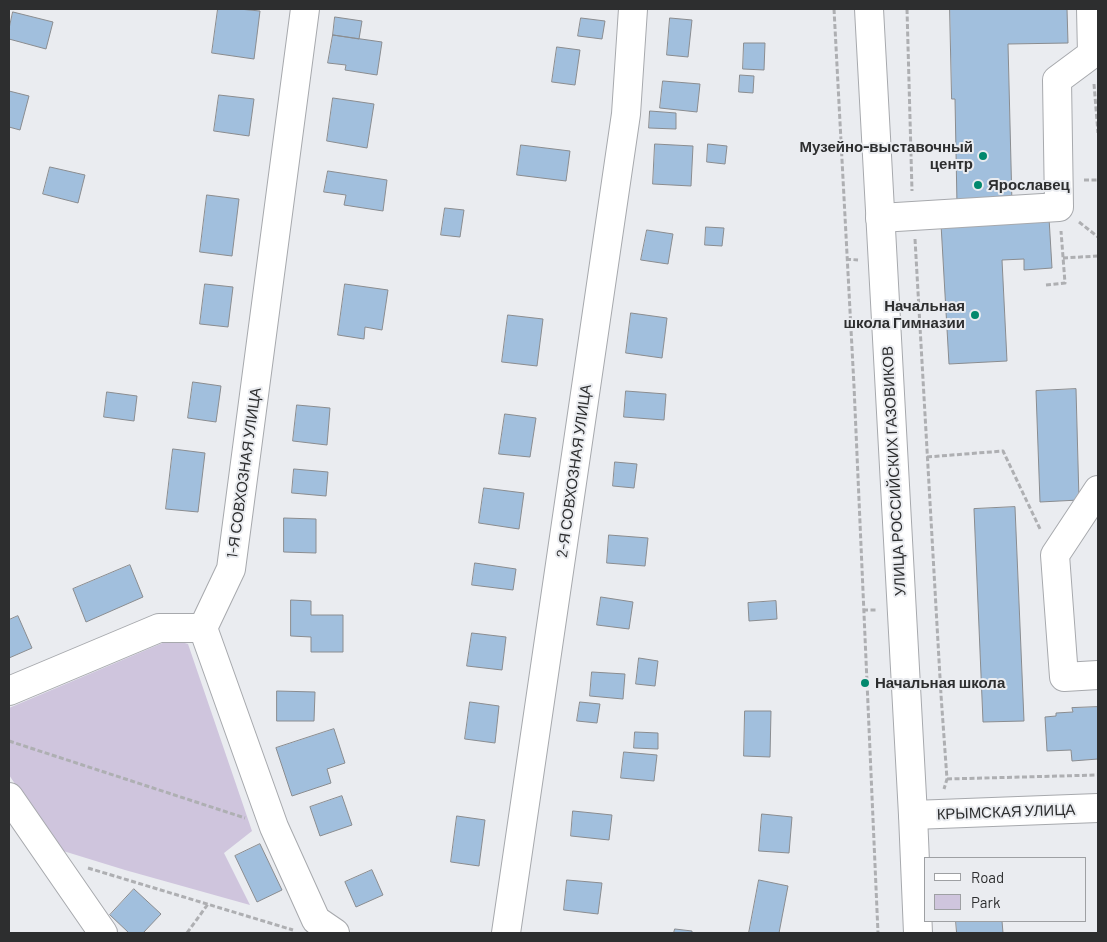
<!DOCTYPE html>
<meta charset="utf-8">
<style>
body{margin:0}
#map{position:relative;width:1107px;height:942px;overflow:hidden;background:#eaecf0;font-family:Barlow,sans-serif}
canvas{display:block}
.frame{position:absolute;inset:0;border:10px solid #2d2e2f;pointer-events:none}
.legend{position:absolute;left:924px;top:857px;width:162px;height:65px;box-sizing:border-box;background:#eaecf0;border:1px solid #9ea0a3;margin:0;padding:6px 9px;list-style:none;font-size:15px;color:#2d2e2f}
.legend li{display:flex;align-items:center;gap:10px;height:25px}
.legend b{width:25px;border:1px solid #9ea0a3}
</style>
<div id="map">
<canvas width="1107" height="942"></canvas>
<div class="frame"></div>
<ul class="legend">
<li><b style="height:6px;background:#fff"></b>Road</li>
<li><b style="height:14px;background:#cfc5dd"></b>Park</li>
</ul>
</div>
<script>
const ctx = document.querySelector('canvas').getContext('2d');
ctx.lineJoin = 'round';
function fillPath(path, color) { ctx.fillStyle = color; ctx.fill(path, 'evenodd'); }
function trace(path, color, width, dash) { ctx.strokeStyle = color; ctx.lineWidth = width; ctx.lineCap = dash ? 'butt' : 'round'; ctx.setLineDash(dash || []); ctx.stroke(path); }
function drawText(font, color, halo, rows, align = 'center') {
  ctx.font = font + ' Barlow,sans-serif'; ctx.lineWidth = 4; ctx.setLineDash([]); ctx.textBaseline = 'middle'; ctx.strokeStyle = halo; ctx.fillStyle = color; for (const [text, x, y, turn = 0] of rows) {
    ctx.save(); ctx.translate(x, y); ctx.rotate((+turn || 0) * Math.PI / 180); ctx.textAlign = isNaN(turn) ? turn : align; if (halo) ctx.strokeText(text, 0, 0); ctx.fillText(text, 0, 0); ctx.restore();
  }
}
const green = new Path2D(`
 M172,639L188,644L252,831L224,853L250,905L125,870L60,850L9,775V708Z`);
const building = new Path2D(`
 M218,9H239L260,11L254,59L212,53Z
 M950,9H1067L1068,43L1008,44L1012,204L957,205L955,99H952Z
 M13,12L53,22L46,49L9,39V29Z
 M335,17L362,21L359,39L333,35Z
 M581,18L605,21L602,39L578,36Z
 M670,18L692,20L688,57L667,55Z
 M333,35L382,42L377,75L345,70L346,65L328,63Z
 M744,43H765L764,70L743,69Z
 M557,47L580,50L575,85L552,82Z
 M740,75L754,76L753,93L739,92Z
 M663,81L700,84L697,112L660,108Z
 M9,91L29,96L20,130L9,127Z
 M219,95L254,99L249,136L214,131Z
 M333,98L374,104L367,148L327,141Z
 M650,111L676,113V129L649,128Z
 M655,144L693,146L691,186L653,184Z
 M708,144L727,146L725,164L707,162Z
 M521,145L570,151L566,181L517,175Z
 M50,167L85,175L78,203L43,194Z
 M328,171L387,180L383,211L344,205L346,195L324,192Z
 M207,195L239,199L232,256L200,252Z
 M445,208L464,210L460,237L441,235Z
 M1049,218L1052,268L1024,270V259L1002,260L1007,361L949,364L941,224Z
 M706,227L724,228L722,246L705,245Z
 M647,230L673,234L668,264L641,260Z
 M205,284L233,287L228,327L200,324Z
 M345,284L388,290L382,330L365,327L364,339L338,335Z
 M631,313L667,318L662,358L626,353Z
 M508,315L543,319L537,366L502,362Z
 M193,382L221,386L216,422L188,418Z
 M1076,389L1079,500L1040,502L1036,391Z
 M626,391L666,394L664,420L624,417Z
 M107,392L137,396L134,421L104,417Z
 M297,405L330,408L327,445L293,441Z
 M505,414L536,418L530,457L499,454Z
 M173,449L205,453L198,512L166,509Z
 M615,462L637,464L634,488L613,486Z
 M294,469L328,472L326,496L292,493Z
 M484,488L524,493L519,529L479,523Z
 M1015,507L1024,721L983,722L974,509Z
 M284,518L316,519V553L284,552Z
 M609,535L648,538L645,566L607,563Z
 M475,563L516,569L513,590L472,585Z
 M130,565L143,597L86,622L73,589Z
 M601,597L633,602L629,629L597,625Z
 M291,600L311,601V615H343V652H311V637L291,636Z
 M776,601L777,619L749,621L748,603Z
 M18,616L32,648L9,658V620Z
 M472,633L506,637L502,670L467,666Z
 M639,658L658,661L655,686L636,684Z
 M592,672L625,674L623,699L590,696Z
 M277,691L315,692L314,721H277Z
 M470,702L499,706L495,743L465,739Z
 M580,702L600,704L597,723L577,721Z
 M1098,707V759L1072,761L1071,750L1047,751L1045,717L1056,716V713L1073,712L1072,708Z
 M745,711H771L770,757L744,756Z
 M334,729L345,763L327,769L331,783L292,796L276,748Z
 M635,732L658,733V749L634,748Z
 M624,752L657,755L654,781L621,778Z
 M342,796L352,825L320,836L310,807Z
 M573,811L612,815L609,840L571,836Z
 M762,814L792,817L789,853L759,851Z
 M457,816L485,820L479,866L451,862Z
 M260,844L282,890L257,902L235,856Z
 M372,870L383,895L356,907L345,882Z
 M567,880L602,883L598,914L564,910Z
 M759,880L788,886L779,933H749Z
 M134,889L161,914L143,933H129L110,915Z
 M956,921H1002L1003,933H957Z
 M675,929L692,931V933H674Z`);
const path = new Path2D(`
 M834,9L854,386L878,933
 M907,9L912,191
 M1094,84L1098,133
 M1084,180H1098
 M1079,222L1098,237
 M915,239L941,695L947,779L944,789
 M1063,258L1098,256
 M846,259L858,260
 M1046,285L1065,283L1061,231
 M927,457L1003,451L1041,531
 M863,610H878
 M9,741L245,818
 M947,779L1098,775
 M88,868L293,930
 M187,933L208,904`);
const minor = new Path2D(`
 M305,9L231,569L203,628L274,827L316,920L335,933
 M880,218L1059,207L1057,80L1092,54L1091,9
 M1098,490L1055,555L1064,677L1098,675
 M9,691L159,628H203
 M9,797L103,933
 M913,815L1098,808
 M506,933L626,114L633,9`);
const major = new Path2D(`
 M869,9L913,815L918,933`);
const markers = [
 [983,156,5,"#02886d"],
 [978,185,5,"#02886d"],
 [975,315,5,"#02886d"],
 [865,683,5,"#02886d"]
];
const poiNames = [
 ["Музейно-выставочный",973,147],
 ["центр",973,164],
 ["Ярославец",988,185,"left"],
 ["Начальная",965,306],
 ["школа Гимназии",965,323],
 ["Начальная школа",875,683,"left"]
];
const streetNames = [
 ["2-Я СОВХОЗНАЯ УЛИЦА",574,471,-82],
 ["УЛИЦА РОССИЙСКИХ ГАЗОВИКОВ",894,471,-93],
 ["1-Я СОВХОЗНАЯ УЛИЦА",244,473,-82],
 ["КРЫМСКАЯ УЛИЦА",1006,812,-2]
];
fillPath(green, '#cfc5dd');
fillPath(building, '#a1bfdd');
trace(building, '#8a8c8f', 1);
trace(minor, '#a7a9ad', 30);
trace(major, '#a7a9ad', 30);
trace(path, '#aeafb2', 3, [5, 2.5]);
trace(minor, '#fff', 28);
trace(major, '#fff', 28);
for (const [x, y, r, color] of markers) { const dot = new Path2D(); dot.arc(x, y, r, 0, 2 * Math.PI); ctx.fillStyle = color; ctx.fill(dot); trace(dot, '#eaecf0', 2); }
drawText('bold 15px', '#2d2e2f', '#eaecf0', poiNames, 'right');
drawText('15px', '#2d2e2f', '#eaecf0', streetNames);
</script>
